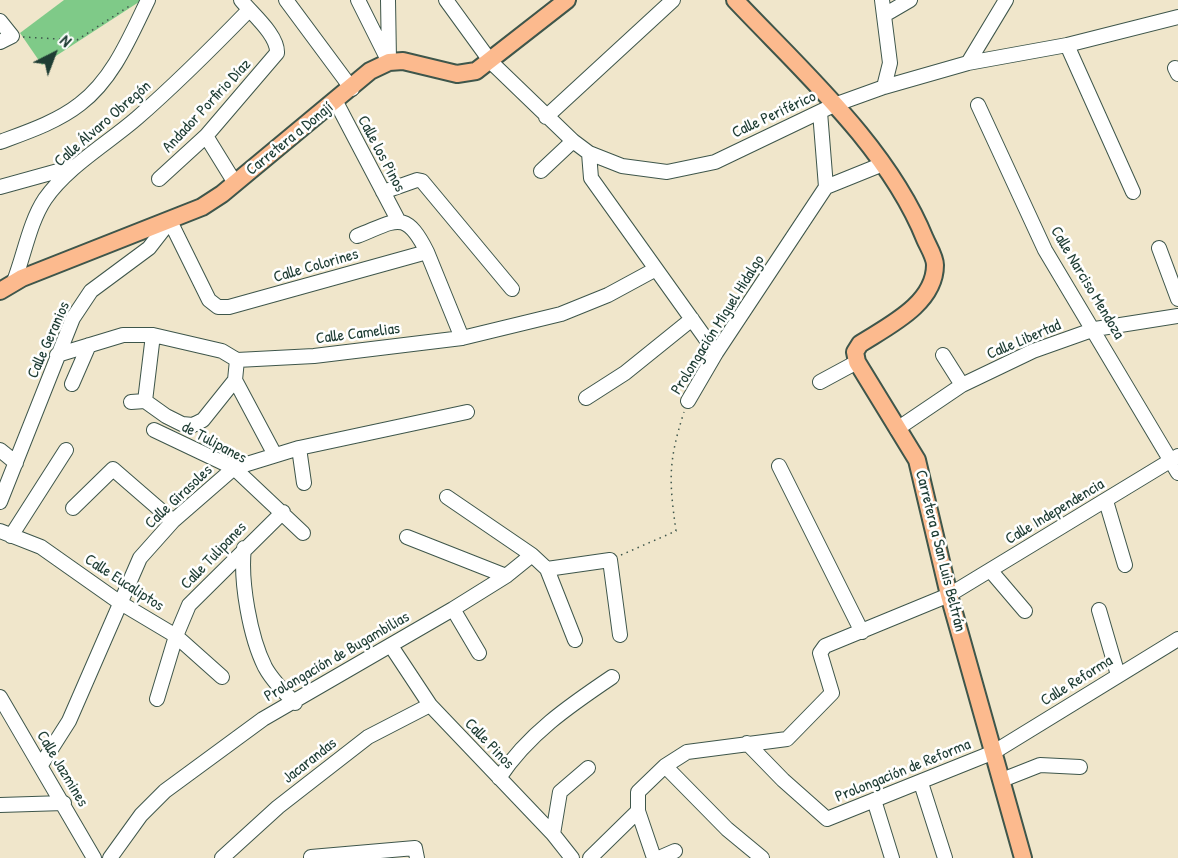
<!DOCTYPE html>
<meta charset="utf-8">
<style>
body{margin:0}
#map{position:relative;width:1178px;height:858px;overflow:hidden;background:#f0e6cb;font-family:"Patrick Hand",sans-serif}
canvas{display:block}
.north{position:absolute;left:24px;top:24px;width:60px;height:60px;-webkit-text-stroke:4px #fff;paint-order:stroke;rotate:42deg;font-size:16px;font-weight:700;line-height:24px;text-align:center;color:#1f3d34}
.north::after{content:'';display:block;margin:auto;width:21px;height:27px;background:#1f3d34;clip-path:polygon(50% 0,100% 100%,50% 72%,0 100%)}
</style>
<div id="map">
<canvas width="1178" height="858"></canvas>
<div class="north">N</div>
</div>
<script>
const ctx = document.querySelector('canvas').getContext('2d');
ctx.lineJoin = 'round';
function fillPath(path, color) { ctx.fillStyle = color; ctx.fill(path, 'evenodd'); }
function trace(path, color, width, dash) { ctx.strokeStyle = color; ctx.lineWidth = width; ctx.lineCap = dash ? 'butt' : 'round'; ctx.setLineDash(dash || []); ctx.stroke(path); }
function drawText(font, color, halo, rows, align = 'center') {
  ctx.font = font + ' "Patrick Hand",sans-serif'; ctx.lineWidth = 5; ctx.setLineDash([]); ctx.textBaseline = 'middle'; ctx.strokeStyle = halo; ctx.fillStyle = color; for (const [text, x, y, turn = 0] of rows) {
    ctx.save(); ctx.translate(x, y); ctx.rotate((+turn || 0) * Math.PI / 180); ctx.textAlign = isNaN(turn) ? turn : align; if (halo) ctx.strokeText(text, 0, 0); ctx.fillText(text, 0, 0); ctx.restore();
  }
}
const green = new Path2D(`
 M64,0H142L42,65L20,33Z`);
const path = new Path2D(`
 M23,37L77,40L131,5
 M621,555L676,531C669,480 668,462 684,412`);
const minor = new Path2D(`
 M286,0L352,89
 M358,0L389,62
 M388,0L389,59
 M446,0L491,62L573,141L589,153L622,166L667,172L715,162L834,105L884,87L968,63L1067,45L1178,17
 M882,0L890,63L884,87
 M886,14L910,0
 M0,21L12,36L0,42
 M1067,45L1133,192
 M968,63L1006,0
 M1175,68L1178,74
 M336,102L398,220
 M978,105L1045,250L1178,473
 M546,117L673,0
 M206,136L235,183
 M0,142C27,132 57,122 80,104C113,79 130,37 148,0
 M589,153L591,178L716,353
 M541,171L573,141
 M159,179L206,136L277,53C278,35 252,14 241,0
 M0,187L76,166
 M826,187L883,164
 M383,192L417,180L422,181L512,289
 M357,236C396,221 405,208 427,252
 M1159,248L1178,299
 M13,284C24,257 29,223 45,199C68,166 107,144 137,118C176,84 213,47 249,10
 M57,355L123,335H153L222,351L237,360L314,356L462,338L561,314L608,295L656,269
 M943,355L962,385
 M235,380L275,455
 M820,382L857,362
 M72,384L89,345
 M586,398L625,373L692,319
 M145,401L153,335
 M688,401L716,353L826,187L820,112
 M131,402L145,401L166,416L182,424L193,425L203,420L235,380L237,360
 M897,429L962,385L1033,351L1095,329L1178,316
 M154,430L234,468L303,533
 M299,448L304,483
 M0,450L16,463
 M779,466L862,632
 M447,497L532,555
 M1106,501L1125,565
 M0,502L73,318L91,291L149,248L170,221L209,300L218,307H229L427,252L462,338
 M73,508L113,469L173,521
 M0,531L41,547L119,602L176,636L222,677
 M11,536L66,450
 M407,537L506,576
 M244,548C240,581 250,637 265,667C272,680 284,692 295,703
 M547,569L575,640
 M990,570L1025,611
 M453,609L479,653
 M1099,610L1118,675
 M391,646L430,705L553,834L572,858
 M0,697L94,858
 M157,699L176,636L189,605L283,512
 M747,743L783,780L827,819L994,752L1178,639
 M41,765L69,721L140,558L173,521L234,468L299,448L467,412
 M665,766L727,829L762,858
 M499,778C528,734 569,706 612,677
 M1002,780L1040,765L1080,767
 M921,783L945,858
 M874,800L892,858
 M0,805L64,803
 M553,834L560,792L588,768
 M311,857L415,848L417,858
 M110,858L141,815L165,791L263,719L453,609L506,576L532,555L547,569L610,560L620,635
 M222,858L278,807L368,737L430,705
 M590,858L638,811
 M654,858L638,811V792L665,766L687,752L787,739L832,693L820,653L825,646L949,595L1178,456
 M659,858L675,851`);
const major = new Path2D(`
 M735,0C802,71 888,147 925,239C928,246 935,257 935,265C935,304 888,326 860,344L855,352L857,362L917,460L949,595L1023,858
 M0,291L22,278L202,207L222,194L370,71L389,62L403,61L457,74L476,71L567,0`);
const streetNames = [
 ["Andador Porfirio Díaz",207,106,-47],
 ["Calle Periférico",774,115,-25],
 ["Calle Álvaro Obregón",103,124,-41],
 ["Carretera a Donají",290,139,-39],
 ["Calle los Pinos",381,154,62],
 ["Calle Colorines",316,266,-16],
 ["Calle Narciso Mendoza",1087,283,59],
 ["Prolongación Miguel Hidalgo",718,325,-58],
 ["Calle Camelias",358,334,-7],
 ["Calle Geranios",49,340,-66],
 ["Calle Libertad",1024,340,-23],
 ["de Tulipanes",214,443,28],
 ["Calle Girasoles",179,497,-43],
 ["Calle Independencia",1055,512,-31],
 ["Carretera a San Luis Beltrán",940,551,76],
 ["Calle Tulipanes",214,556,-46],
 ["Calle Eucaliptos",124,583,33],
 ["Prolongación de Bugambilias",337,657,-30],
 ["Calle Reforma",1077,681,-32],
 ["Calle Pinos",489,744,46],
 ["Jacarandas",310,761,-38],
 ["Calle Jazmines",62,769,59],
 ["Prolongación de Reforma",903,771,-22]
];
fillPath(green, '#7fca88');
trace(minor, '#3e564b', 16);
trace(major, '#3e564b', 20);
trace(path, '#3e564b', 1.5, [1.5, 4.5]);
trace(minor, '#fff', 14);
trace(major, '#fcba8e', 16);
drawText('16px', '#1f3d34', '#fff', streetNames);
</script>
